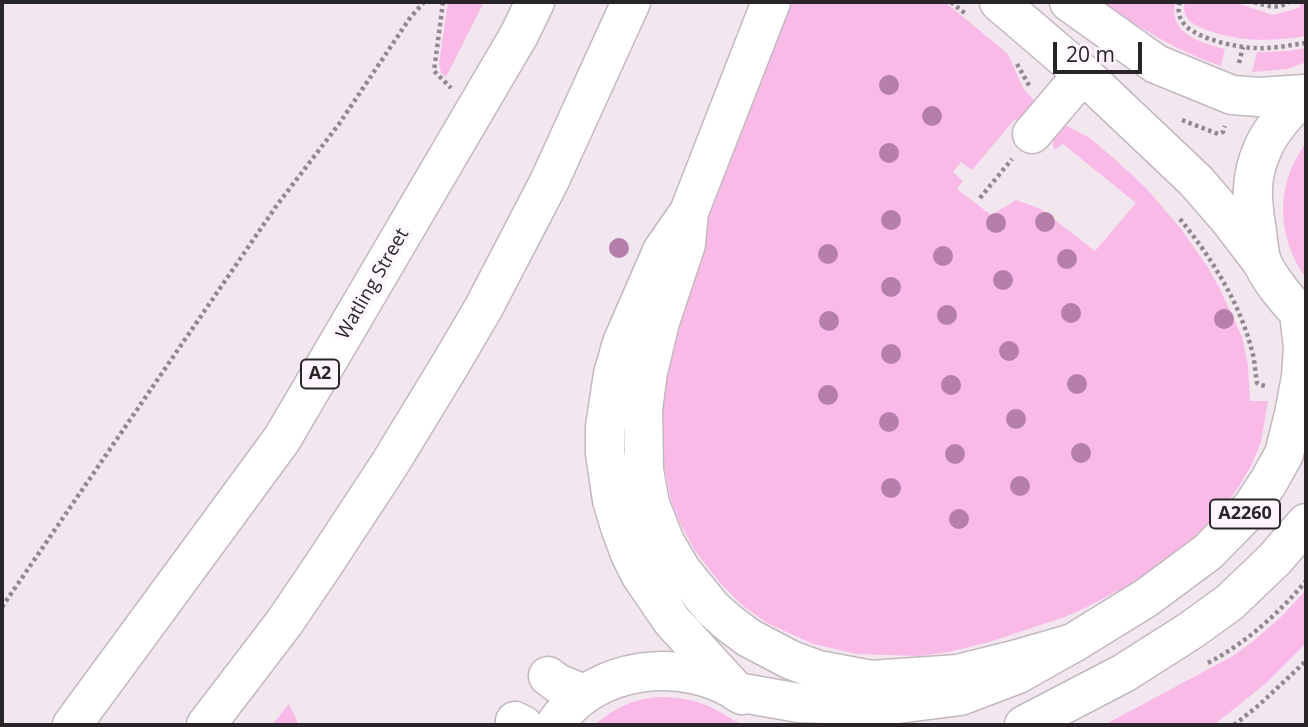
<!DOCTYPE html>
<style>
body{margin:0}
#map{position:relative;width:1308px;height:727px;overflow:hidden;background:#f3e7ef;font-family:"Open Sans",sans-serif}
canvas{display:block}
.frame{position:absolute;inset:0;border:4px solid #282427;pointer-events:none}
.scale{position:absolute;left:1053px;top:42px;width:89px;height:32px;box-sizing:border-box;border:4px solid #282427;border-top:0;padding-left:9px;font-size:21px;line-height:24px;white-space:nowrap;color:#282427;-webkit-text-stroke:5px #fff5fc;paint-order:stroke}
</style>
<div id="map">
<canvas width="1308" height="727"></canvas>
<div class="frame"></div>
<div class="scale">20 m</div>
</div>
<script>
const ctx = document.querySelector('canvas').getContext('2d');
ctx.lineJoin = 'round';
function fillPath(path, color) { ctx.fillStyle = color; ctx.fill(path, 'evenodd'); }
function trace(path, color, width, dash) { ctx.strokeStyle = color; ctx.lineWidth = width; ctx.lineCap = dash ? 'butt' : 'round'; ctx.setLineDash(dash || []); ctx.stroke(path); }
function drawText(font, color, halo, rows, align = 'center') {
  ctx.font = font + ' "Open Sans",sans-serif'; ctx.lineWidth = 7; ctx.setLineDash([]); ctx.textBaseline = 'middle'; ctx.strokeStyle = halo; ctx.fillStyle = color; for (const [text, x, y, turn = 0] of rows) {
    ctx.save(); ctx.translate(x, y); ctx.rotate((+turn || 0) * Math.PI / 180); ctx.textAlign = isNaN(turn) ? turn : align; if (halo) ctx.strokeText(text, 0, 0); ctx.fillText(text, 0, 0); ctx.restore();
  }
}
const green = new Path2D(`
 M448,2H484L446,77L441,73L439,63Z
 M791,2H945L1008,54L1024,90L1035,101L1018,122L1015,119L972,170L961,162L953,172L963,181L957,189L991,215L1016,200L1041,209L1095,251L1136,203L1063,144L1054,150L1053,143L1056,129L1067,126L1090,138L1118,162L1147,189L1181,229L1207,266L1219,287L1242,337L1248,365L1250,401H1268L1261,442L1251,466L1239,486L1226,505L1192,539L1157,567L1129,585L1087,607L1065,617L989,642L949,652L919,656L857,654L813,644L767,623L743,606L720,583L695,551L680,523L671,501L662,454L661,391L700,241Z
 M1101,2H1175C1169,35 1200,42 1225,49L1221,66C1178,52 1139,27 1101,2Z
 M1185,2H1234L1273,15L1299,8L1301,2H1306V36C1272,42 1237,42 1204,29C1191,23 1181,18 1185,2Z
 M1306,48V62L1287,69L1252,72L1257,52L1287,51Z
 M1306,143V278C1276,237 1275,184 1306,143Z
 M1306,590V643L1264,685L1214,725H1104L1231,657L1251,643L1282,616Z
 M661,697C698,698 711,706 742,725H594C615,708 634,698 661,697Z
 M289,704L299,725H305H272Z`);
const path = new Path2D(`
 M443,2L434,71L451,88
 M951,2L967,15
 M1180,2C1177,11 1179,20 1187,27C1200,39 1238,48 1256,48C1273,49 1290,45 1306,43
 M1254,2C1267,6 1276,10 1289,2
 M1239,63L1243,47
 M1017,64L1030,87
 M1182,120L1218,134L1223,132L1225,126
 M980,198L1012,159
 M1180,219C1211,257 1240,303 1252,351C1255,361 1255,372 1257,383L1260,385L1266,386
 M2,607L277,205L339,124L410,18L424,2
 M1208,663C1246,643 1279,613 1306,581
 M1234,725L1259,705L1306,661`);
const minor = new Path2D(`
 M1032,134L1083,74
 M548,676L557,683L584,694
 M515,721L523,725`);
const major = new Path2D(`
 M1306,94C1291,107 1271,129 1263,148C1249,179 1252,200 1257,232C1258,241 1259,250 1261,259C1266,275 1292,308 1306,318
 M737,692L799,703L882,706L960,696L1018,674L1073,643L1146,598L1208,552L1252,507L1269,481L1284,454L1294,414L1301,377L1303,347L1299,313
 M555,725C593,665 686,655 742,695
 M1024,725L1124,673L1190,631L1230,602L1275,559L1306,523`);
const highway = new Path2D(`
 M999,2L1083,74L1196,181L1228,218L1261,261
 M1069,2L1156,64L1232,95L1259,97L1305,94
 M689,212L686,244L660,322L648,372L643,409L644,470L650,504L665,542L682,571L712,608L729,623L749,638L791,660L818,670L871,680L958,674L1014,660L1073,643
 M737,692L672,621L640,574L630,554L620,527L612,500L605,453V427L613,374L622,343L662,251L689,212L771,2
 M72,725L282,439L519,35L535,2
 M206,725L284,623L322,567L389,465L450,365L484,307L549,182L631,2`);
const trees = [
 [889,85],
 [932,116],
 [889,153],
 [891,220],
 [1045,222],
 [996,223],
 [619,248],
 [828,254],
 [943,256],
 [1067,259],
 [1003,280],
 [891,287],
 [1071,313],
 [947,315],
 [1224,319],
 [829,321],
 [1009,351],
 [891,354],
 [1077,384],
 [951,385],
 [828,395],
 [1016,419],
 [889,422],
 [1081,453],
 [955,454],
 [1020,486],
 [891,488],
 [959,519]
];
const shields = [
 [320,374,38],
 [1245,514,70]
];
const shieldNames = [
 ["A2",320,374],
 ["A2260",1245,514]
];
const streetNames = [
 ["Watling Street",373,284,-60]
];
fillPath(green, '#fabae8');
trace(minor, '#c3b8bf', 41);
trace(major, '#c3b8bf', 41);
trace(highway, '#c3b8bf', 41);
trace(path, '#91898f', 4.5, [3.5, 3.5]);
trace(minor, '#fff', 38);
trace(major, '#fff', 38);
trace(highway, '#fff', 38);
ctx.fillStyle = '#b67faa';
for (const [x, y] of trees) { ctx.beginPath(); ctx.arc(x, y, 10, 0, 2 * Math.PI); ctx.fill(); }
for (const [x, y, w] of shields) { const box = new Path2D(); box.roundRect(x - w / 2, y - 14.5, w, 29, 5); ctx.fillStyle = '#fff5fc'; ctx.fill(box); trace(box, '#282427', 2); }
drawText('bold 18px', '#282427', null, shieldNames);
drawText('19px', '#282427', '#fff5fc', streetNames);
</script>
